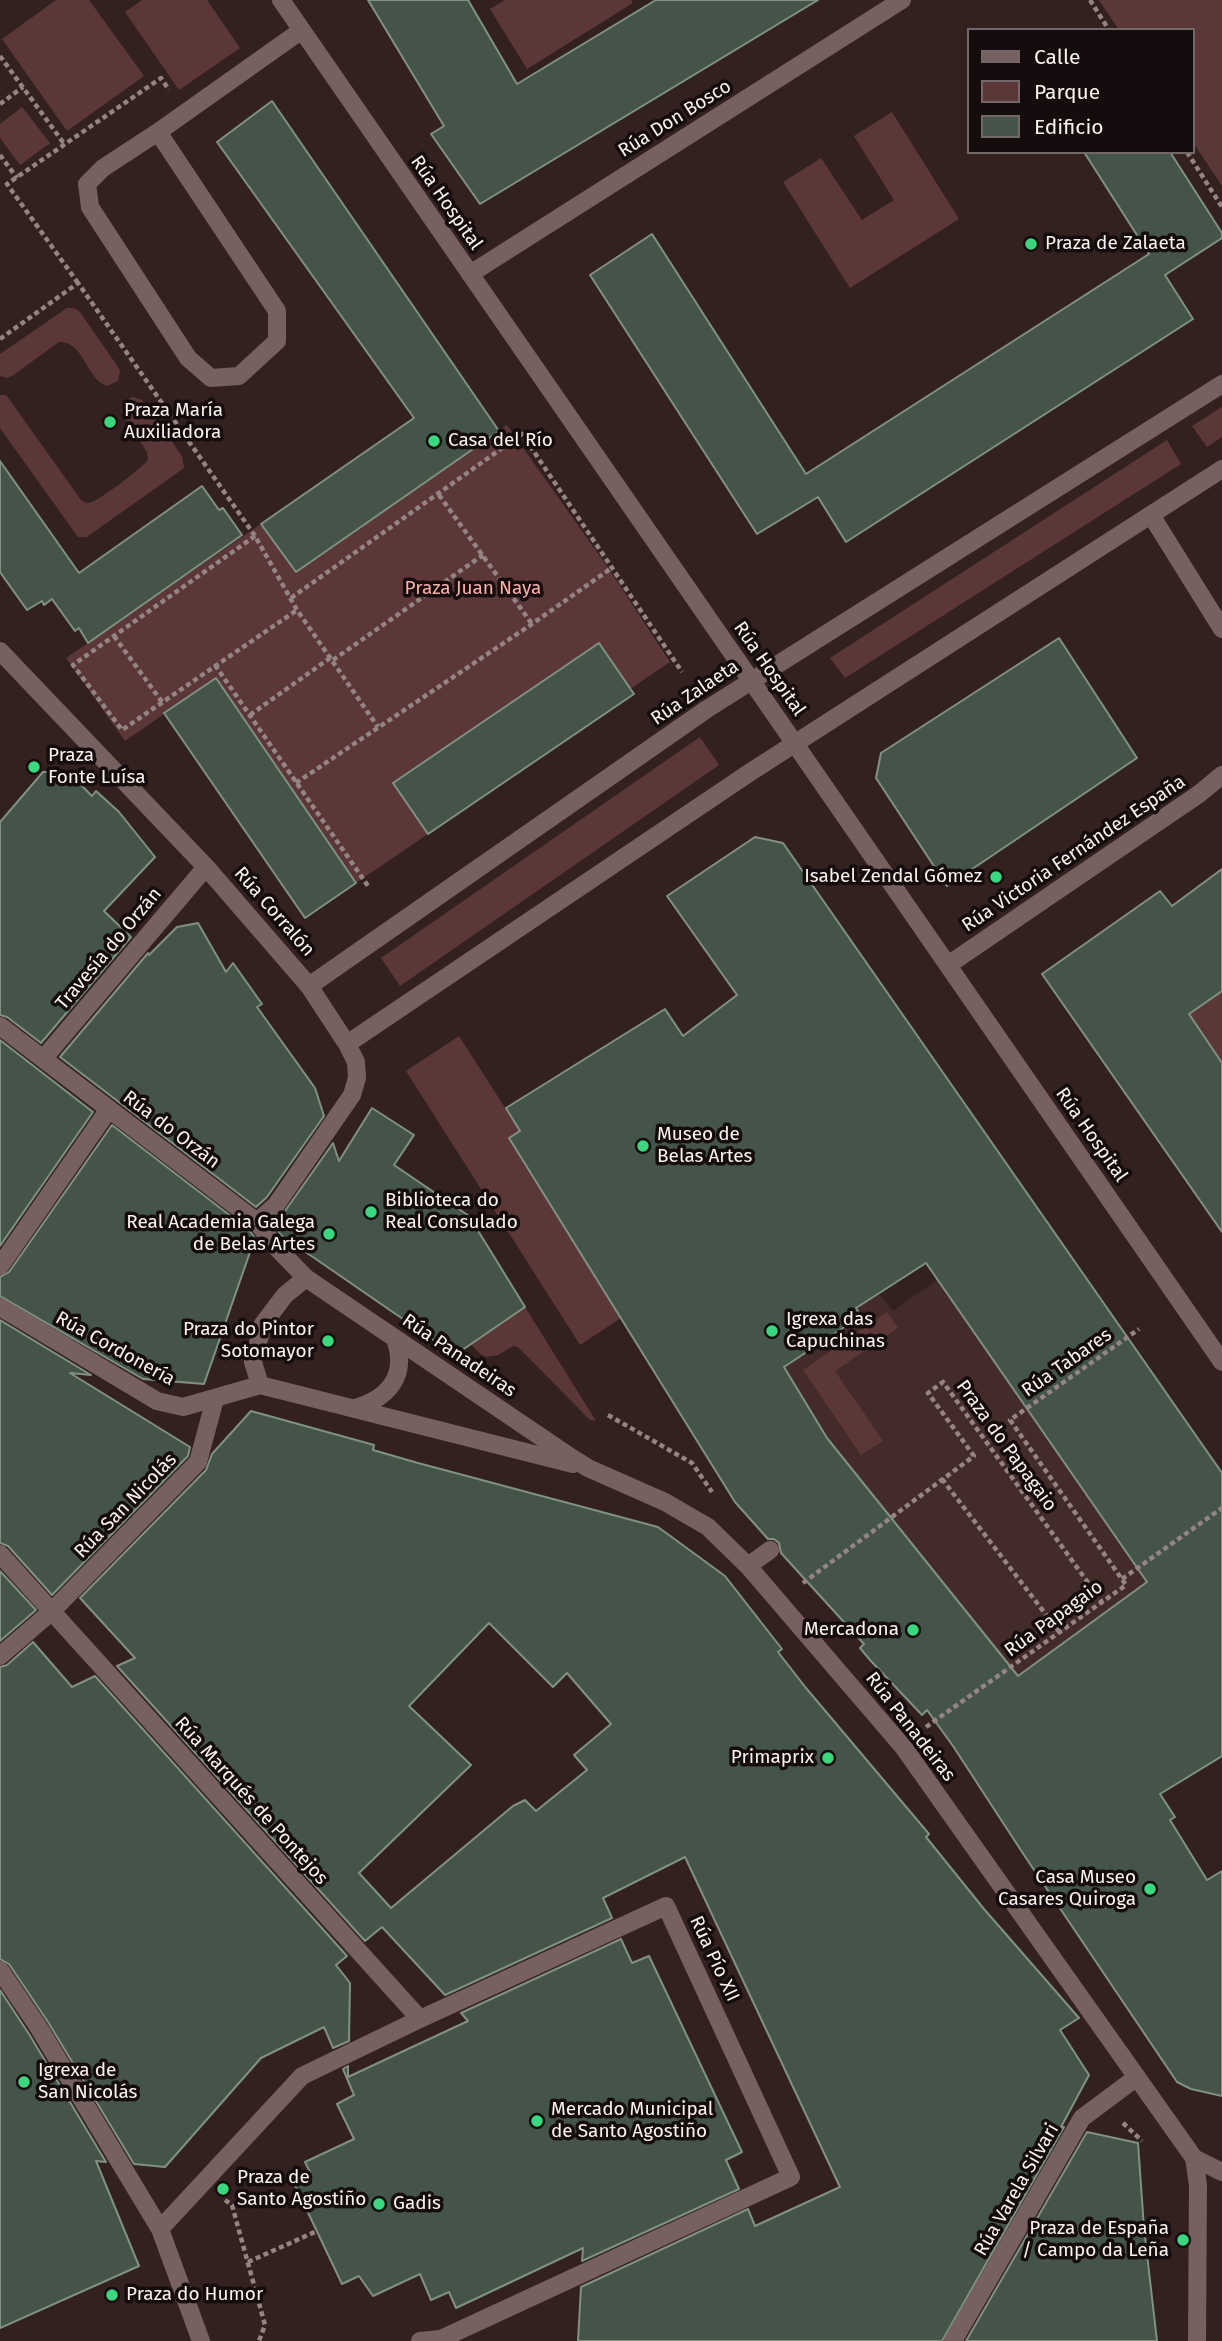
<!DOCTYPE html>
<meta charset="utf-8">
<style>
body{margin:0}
#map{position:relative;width:1222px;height:2341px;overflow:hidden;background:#332120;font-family:"Fira Sans",sans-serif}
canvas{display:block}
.legend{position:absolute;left:967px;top:28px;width:228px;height:126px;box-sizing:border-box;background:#150d0d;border:2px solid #726868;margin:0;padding:9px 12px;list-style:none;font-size:21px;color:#fdf1f0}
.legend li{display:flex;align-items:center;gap:14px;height:35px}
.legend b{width:35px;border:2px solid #726868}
</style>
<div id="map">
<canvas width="1222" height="2341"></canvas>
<ul class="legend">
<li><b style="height:9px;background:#776160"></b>Calle</li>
<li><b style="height:19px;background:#5b3837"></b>Parque</li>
<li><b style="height:19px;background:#445448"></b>Edificio</li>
</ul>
</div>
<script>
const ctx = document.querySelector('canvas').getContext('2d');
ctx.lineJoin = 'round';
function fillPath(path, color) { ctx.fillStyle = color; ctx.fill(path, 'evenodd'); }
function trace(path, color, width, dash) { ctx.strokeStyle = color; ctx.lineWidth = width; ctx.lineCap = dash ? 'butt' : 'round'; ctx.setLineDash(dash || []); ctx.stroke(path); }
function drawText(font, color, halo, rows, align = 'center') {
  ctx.font = font + ' "Fira Sans",sans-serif'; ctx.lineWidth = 7; ctx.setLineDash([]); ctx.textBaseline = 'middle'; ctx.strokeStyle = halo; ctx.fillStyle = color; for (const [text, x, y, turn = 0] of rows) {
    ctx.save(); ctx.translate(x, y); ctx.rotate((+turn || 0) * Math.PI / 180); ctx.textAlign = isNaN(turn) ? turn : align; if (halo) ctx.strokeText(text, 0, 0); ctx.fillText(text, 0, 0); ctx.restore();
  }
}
const built = new Path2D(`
 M1038,1209L1222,1472V1653L955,1748L928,1713L798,1574L755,1524L690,1429L878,1293L893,1311Z`);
const green = new Path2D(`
 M56,0H89L144,76L67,131L2,39Z
 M142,0H207L240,48L179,90L125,12Z
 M505,0H631L633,3L527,69L490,9Z
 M1099,0H1222V186L1192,141V30H1119Z
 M22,107L50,143L20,165L0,138V124Z
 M892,112L959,219L850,288L783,182L821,158L862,220L894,200L854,136Z
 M67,308H74L80,312L116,364L120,371L118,381L107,386C86,379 84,341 59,342L12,376L7,378L0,376V354Z
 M0,395H6L9,399L81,500C85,502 86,504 92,502C101,499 142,468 148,460L147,452L121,412L124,403L132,397L142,400L182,456L184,468L91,534L87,537H78L0,428Z
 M1222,407V437L1207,447L1192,426Z
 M507,425L611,572L670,662L630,689L599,643L394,782L428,834L356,883L216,678L125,741L66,658L261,524L296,571Z
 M1167,440L1181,464L845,678L830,658Z
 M700,737L719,765L400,986L381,958Z
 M1222,991V1063L1189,1014Z
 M459,1036L520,1131L510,1138L621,1318L580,1345L406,1071Z
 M525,1307L596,1421L590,1420L518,1347L513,1346L498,1355L486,1357L479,1353L471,1344Z
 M887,1312L898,1328L835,1371L883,1441L861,1455L803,1370Z`);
const building = new Path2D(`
 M368,0H468L517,84L656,0H818L480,204L431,134L444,126Z
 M272,101L499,431L296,572L261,524L414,418L217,142Z
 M1084,152H1170L1222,233V238L1165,275L1193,319L846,542L818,497L757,534L590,275L652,234L806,474L1149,254Z
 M0,461L79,573L202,486L219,510L223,508L242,535L88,643L79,628L75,631L52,599L44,605L42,601L27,610L0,572Z
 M1059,638L1137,758L947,886L876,778L881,753Z
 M599,643L634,694L428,834L393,783Z
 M216,678L356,883L305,918L164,713Z
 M43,772H68L92,796L96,791L119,812L155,857L104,911L131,937L41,1043L7,1017L0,1015V822Z
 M755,837L783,843L1222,1473V1756L1160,1794L1175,1817L1170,1820L1207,1880L1222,1871V2096L1191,2089L1177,2082L1024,1855L953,1746L927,1710L922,1715L870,1660L860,1648L864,1644L781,1553L779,1543L774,1539H768L735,1502L509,1138L520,1131L506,1108L665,1009L683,1036L737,995L667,896ZM926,1263L1147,1582L1018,1676L827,1438L784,1367L861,1316L856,1308Z
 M1222,869V991L1189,1014L1222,1063V1232L1042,974L1160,891L1172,906Z
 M198,923L226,972L233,963L262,1004L257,1007L315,1088L324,1116L267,1197L256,1207L60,1057L148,953L149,955L177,927Z
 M0,1040L93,1112L0,1246Z
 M372,1108L414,1135L394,1165L469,1216L525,1307L455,1355L281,1235L272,1223L285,1211L333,1143L339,1161Z
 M112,1125L249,1230L255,1238L204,1384L143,1379L0,1296V1277L9,1272Z
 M0,1320L91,1375L70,1373L190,1447L188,1456L52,1595L8,1546L0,1543Z
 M251,1411L374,1445L373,1450L418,1463L658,1527L725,1576L782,1649L778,1652L806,1688L929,1834L926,1837L984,1909L1079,2018L1060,2030L1089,2075L1061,2127H1064L942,2341H578L581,2287L748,2209L755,2226L840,2187L685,1857L603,1898L612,1918L445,1995L382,1927L365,1941L117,1666L135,1658L80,1598L206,1470L212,1454ZM489,1623L553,1687L567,1673L611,1724L574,1755L587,1770L536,1811L525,1800L513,1806L391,1908L359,1873L471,1765L409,1706Z
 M0,1571L36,1610L0,1641Z
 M33,1642L72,1687L95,1676L347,1956L336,1965L350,1983L349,2041L333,2048L324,2027L261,2058L165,2167L134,2164L48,2022L9,1964L0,1959V1667L7,1665Z
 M621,1939L632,1963L649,1956L742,2152L726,2160L739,2189L582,2261L583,2248L456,2308L449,2292L431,2300L420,2274L373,2296L359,2276L342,2284L293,2181L310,2172L305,2162L354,2139L337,2104L354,2095L343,2069L348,2066V2077L468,2021L461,2013Z
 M0,1990L29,2034L106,2162L96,2161L139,2266L0,2328Z
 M1087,2132L1138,2143L1144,2228L1157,2341H966Z`);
const path = new Path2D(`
 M1090,0L1109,30
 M0,56L65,145
 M0,104L23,87
 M1187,152L1222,207
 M0,155L17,178
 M78,283L7,184L161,78L169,90
 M0,339L78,283L255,536L297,610L378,727
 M439,495L532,624
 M255,536L73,665L122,730L297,610
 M291,598L522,434L682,672
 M114,636L162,702
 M333,660L483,555
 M215,665L368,886
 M250,715L330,658
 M296,783L532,624L613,567
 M608,1415L692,1463L712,1492
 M942,1479L1060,1633
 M1122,1579L1222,1508
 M803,1583L974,1456L928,1393L943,1382L1102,1602
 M926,1727L1126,1585L1010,1420L1139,1329
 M1123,2123L1142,2141
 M225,2200L232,2205L265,2325L259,2341
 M248,2262L317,2231`);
const minor = new Path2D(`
 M281,0L1222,1362
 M158,132L277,311V341L239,376L211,378L188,358L90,207L87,184L103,168L158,132L302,30
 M470,274L902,0
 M1151,515L1222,629
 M0,651L206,867L309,986L347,1044L356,1062L357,1078L352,1095L276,1205L257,1222
 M948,965L1199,794L1222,775
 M309,986L707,709L1222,384
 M0,1026L257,1222L276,1247L306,1278L572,1458L588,1468L665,1502L708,1527L748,1566L904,1748L1194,2158L1222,2172
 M347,1044L749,773L1222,469
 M43,1059L206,867
 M0,1266L109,1109
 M0,1307L157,1401L183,1407L260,1385L573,1464
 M260,1385L253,1362L263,1324L285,1295L306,1278
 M355,1408C389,1398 408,1375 395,1339
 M0,1554L420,2019
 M748,1566L770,1550
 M0,1656L51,1612L198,1462L215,1399
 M0,1970L39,2028L160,2229L201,2341
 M1194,2158L1198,2185L1197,2341
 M160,2229L302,2076L420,2019L666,1906L791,2177L441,2339L420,2341
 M953,2341L1082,2118L1137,2077`);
const markers = [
 [1031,244,7,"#3ad77f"],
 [110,422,7,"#3ad77f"],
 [434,441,7,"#3ad77f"],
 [34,767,7,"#3ad77f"],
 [996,877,7,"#3ad77f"],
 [643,1146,7,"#3ad77f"],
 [371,1212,7,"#3ad77f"],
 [329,1234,7,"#3ad77f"],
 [772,1331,7,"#3ad77f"],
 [328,1341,7,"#3ad77f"],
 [913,1630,7,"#3ad77f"],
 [828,1758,7,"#3ad77f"],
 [1150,1889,7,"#3ad77f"],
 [24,2082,7,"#3ad77f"],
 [537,2121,7,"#3ad77f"],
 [223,2189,7,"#3ad77f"],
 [379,2204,7,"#3ad77f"],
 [1183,2240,7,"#3ad77f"],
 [112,2295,7,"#3ad77f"]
];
const streetNames = [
 ["Rúa Don Bosco",675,119,-32],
 ["Rúa Hospital",446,203,55],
 ["Rúa Hospital",769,669,55],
 ["Rúa Zalaeta",695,693,-34],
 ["Rúa Victoria Fernández España",1074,854,-34],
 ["Rúa Corralón",274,912,49],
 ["Travesía do Orzán",109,949,-50],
 ["Rúa do Orzán",171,1130,37],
 ["Rúa Hospital",1091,1135,55],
 ["Rúa Cordonería",115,1349,29],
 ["Rúa Panadeiras",459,1356,34],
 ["Rúa Tabares",1067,1363,-35],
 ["Praza do Papagaio",1006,1446,54],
 ["Rúa San Nicolás",126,1506,-46],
 ["Rúa Papagaio",1054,1619,-36],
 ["Rúa Panadeiras",910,1727,52],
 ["Rúa Marqués de Pontejos",251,1801,48],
 ["Rúa Pío XII",714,1959,65],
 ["Rúa Varela Silvari",1017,2190,-60]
];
const poiNames = [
 ["Praza de Zalaeta",1045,244],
 ["Praza María",124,411],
 ["Auxiliadora",124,433],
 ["Casa del Río",448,441],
 ["Praza",48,756],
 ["Fonte Luísa",48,778],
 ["Isabel Zendal Gómez",982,877,"right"],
 ["Museo de",657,1135],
 ["Belas Artes",657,1157],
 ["Biblioteca do",385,1201],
 ["Real Consulado",385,1223],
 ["Real Academia Galega",315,1223,"right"],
 ["de Belas Artes",315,1245,"right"],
 ["Igrexa das",786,1320],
 ["Capuchinas",786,1342],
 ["Praza do Pintor",314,1330,"right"],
 ["Sotomayor",314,1352,"right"],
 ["Mercadona",899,1630,"right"],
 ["Primaprix",814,1758,"right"],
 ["Casa Museo",1136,1878,"right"],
 ["Casares Quiroga",1136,1900,"right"],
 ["Igrexa de",38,2071],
 ["San Nicolás",38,2093],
 ["Mercado Municipal",551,2110],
 ["de Santo Agostiño",551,2132],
 ["Praza de",237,2178],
 ["Santo Agostiño",237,2200],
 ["Gadis",393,2204],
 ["Praza de España",1169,2229,"right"],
 ["/ Campo da Leña",1169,2251,"right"],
 ["Praza do Humor",126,2295]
];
const parkNames = [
 ["Praza Juan Naya",473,589]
];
fillPath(built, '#432b2a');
fillPath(green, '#5b3837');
fillPath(building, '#445448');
trace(building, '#809184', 2);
trace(path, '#948584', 4.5, [5, 3.5]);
trace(minor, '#776160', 18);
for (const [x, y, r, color] of markers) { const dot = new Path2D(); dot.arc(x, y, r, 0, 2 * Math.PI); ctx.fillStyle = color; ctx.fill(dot); trace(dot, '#150d0d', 2.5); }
drawText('19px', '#fdf1f0', '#150d0d', streetNames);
drawText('19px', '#fdf1f0', '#150d0d', poiNames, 'left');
drawText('19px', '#fdaea9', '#150d0d', parkNames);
</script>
